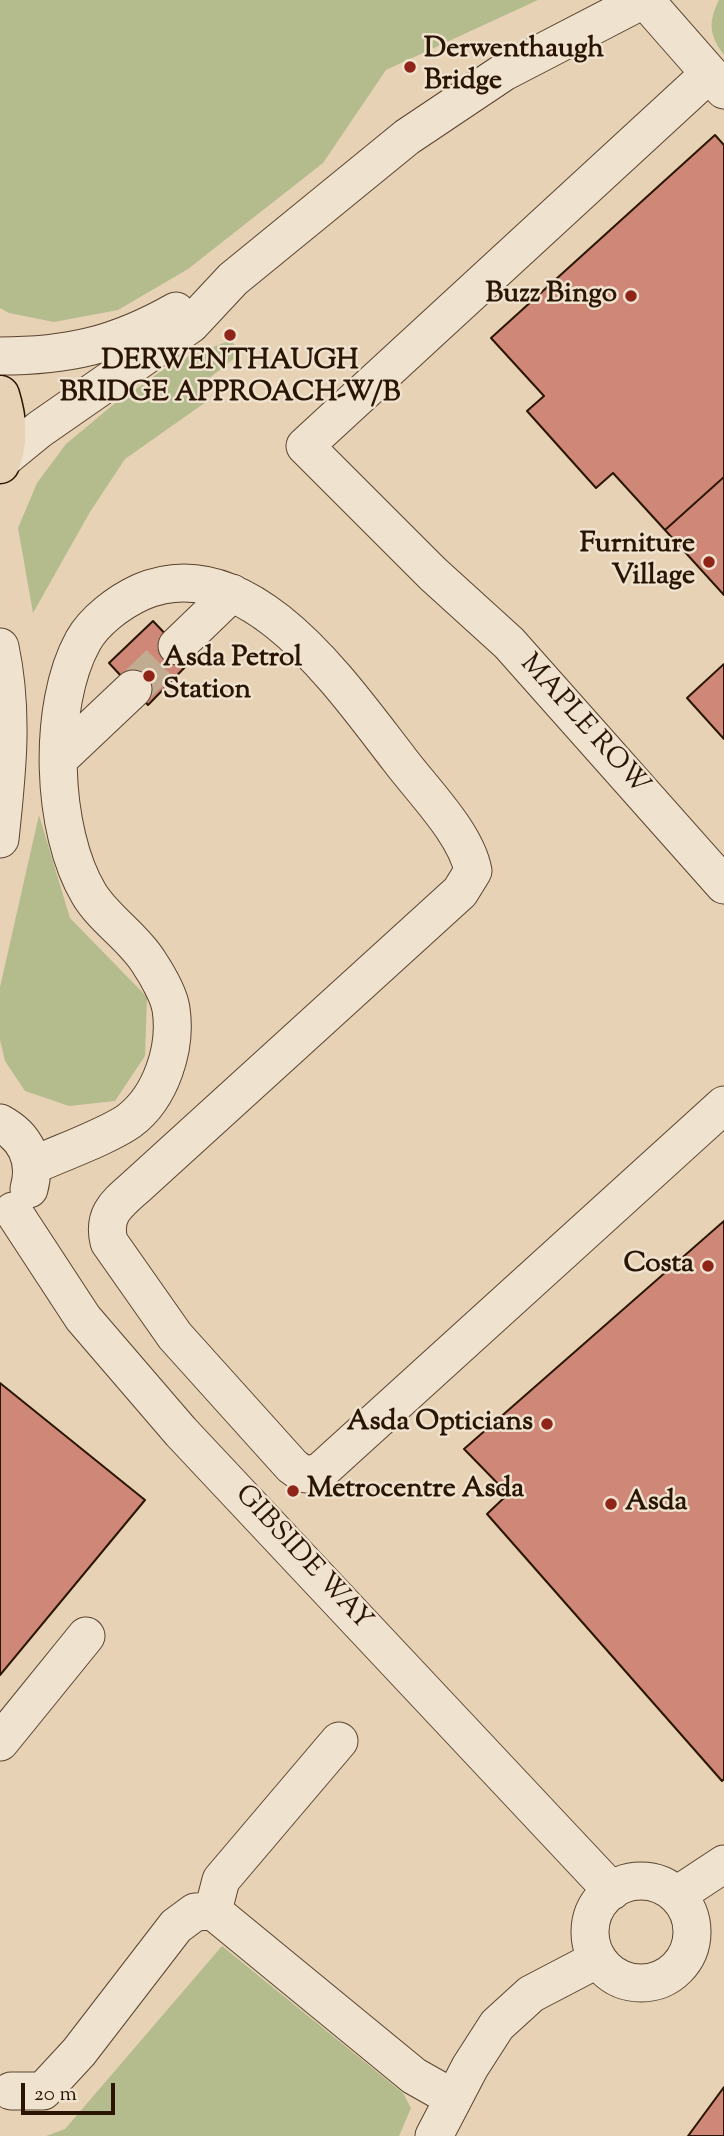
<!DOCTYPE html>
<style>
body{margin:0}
#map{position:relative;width:724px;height:2136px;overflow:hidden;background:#e7d2b5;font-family:"Sorts Mill Goudy",serif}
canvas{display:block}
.scale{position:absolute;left:21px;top:2083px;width:94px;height:32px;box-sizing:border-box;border:4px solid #2a1502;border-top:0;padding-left:9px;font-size:21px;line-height:24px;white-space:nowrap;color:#2a1502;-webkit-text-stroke:5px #efe2cf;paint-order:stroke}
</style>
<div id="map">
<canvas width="724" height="2136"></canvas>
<div class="scale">20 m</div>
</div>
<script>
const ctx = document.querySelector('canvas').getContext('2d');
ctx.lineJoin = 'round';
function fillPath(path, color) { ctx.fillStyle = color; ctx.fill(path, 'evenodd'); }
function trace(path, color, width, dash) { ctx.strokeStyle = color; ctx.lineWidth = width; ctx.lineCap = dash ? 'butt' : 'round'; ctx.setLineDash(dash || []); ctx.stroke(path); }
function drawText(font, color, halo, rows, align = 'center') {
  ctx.font = font + ' "Sorts Mill Goudy",serif'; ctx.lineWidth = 5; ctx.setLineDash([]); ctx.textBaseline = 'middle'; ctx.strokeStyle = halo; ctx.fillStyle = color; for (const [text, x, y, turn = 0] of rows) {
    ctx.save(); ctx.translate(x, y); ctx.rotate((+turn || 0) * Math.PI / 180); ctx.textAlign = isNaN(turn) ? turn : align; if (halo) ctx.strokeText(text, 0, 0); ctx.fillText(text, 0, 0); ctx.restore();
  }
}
const green = new Path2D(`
 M0,0H538L386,70L323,163L188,269L118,310L54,322L9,313L0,308Z
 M719,0H724V55C709,35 708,22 719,0Z
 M231,340L241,353L198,387L206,402L125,459L90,512L33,613L18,528L37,483L66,444L114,404L173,363Z
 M39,815L70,918L147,997L145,1056L115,1101L69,1106L25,1091L5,1061L0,1040V987Z
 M222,1946L403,2093L411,2108L399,2136H46L65,2129Z`);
const building = new Path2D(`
 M715,135L724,145V477L665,530L613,473L596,488L527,411L544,396L491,338Z
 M724,477V595L665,530Z
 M153,621L191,661L148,705L109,663Z
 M724,664V739L687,698Z
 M724,1221V1779L722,1781L487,1514L508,1494L464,1449Z
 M0,1383L145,1500L0,1675Z
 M724,2087V2136H688Z`);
const minorTunnel = new Path2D(`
 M133,689L177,646`);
const minor = new Path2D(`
 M645,0L724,90
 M709,74L305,446L433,574L509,643L724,885
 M0,356C68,356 116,345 176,311
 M2,460L40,429L191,324L233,279L407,137L504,72L643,0
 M177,646L232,593
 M0,647C14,712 7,774 0,839
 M60,758L133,689
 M0,1123C26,1137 37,1160 29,1189
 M32,1166C58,1154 108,1136 129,1121C161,1097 177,1048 171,1009C169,995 156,973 148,961C132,936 104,919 89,894C51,831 47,706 83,641C94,621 119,602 141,592C248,546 342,686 399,759C422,790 466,833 473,871L460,892L138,1185C118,1203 102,1213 109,1242L175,1336L292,1466C303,1475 309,1477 322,1470L724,1105
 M13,1211L83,1318L181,1432L612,1891
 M0,1742L86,1636
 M590 1932a51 51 0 1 1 102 0a51 51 0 1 1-102 0Z
 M677,1895L724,1864
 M213,1911L221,1880L339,1741
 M11,2091H43L79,2052L176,1926L195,1912L213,1911L414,2076L453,2098
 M434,2136L470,2067L497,2025L531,1994L598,1959`);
const major = new Path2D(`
 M0,395C7,418 10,441 0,464`);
const markers = [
 [410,67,7,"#8f2418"],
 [631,296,7,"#8f2418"],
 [230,335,7,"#8f2418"],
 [709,562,7,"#8f2418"],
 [149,676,7,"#8f2418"],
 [708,1266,7,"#8f2418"],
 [547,1424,7,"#8f2418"],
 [293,1491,7,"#8f2418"],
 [611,1504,7,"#8f2418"]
];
const poiNames = [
 ["Derwenthaugh",424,51],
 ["Bridge",424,83],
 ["Buzz Bingo",617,296,"right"],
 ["DERWENTHAUGH",230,363,"center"],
 ["BRIDGE APPROACH-W/B",230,395,"center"],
 ["Furniture",695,546,"right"],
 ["Village",695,578,"right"],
 ["Asda Petrol",163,660],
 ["Station",163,692],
 ["Costa",694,1266,"right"],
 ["Asda Opticians",533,1424,"right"],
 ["Metrocentre Asda",307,1491],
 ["Asda",625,1504]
];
const streetNames = [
 ["MAPLE ROW",583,726,48],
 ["GIBSIDE WAY",302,1559,47]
];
fillPath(green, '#b4bc8e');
fillPath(building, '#cf8877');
trace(building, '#2a1502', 2);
trace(minorTunnel, '#c1ac91', 37, [37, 18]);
trace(minor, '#59442f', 39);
trace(major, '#2a1502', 41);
trace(minor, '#efe2cf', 37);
trace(major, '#e7d2b5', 38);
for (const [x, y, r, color] of markers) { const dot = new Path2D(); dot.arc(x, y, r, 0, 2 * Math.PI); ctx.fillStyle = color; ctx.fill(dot); trace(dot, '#efe2cf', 2.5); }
drawText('bold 28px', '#2a1502', '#efe2cf', poiNames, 'left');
drawText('28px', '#2a1502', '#efe2cf', streetNames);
</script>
